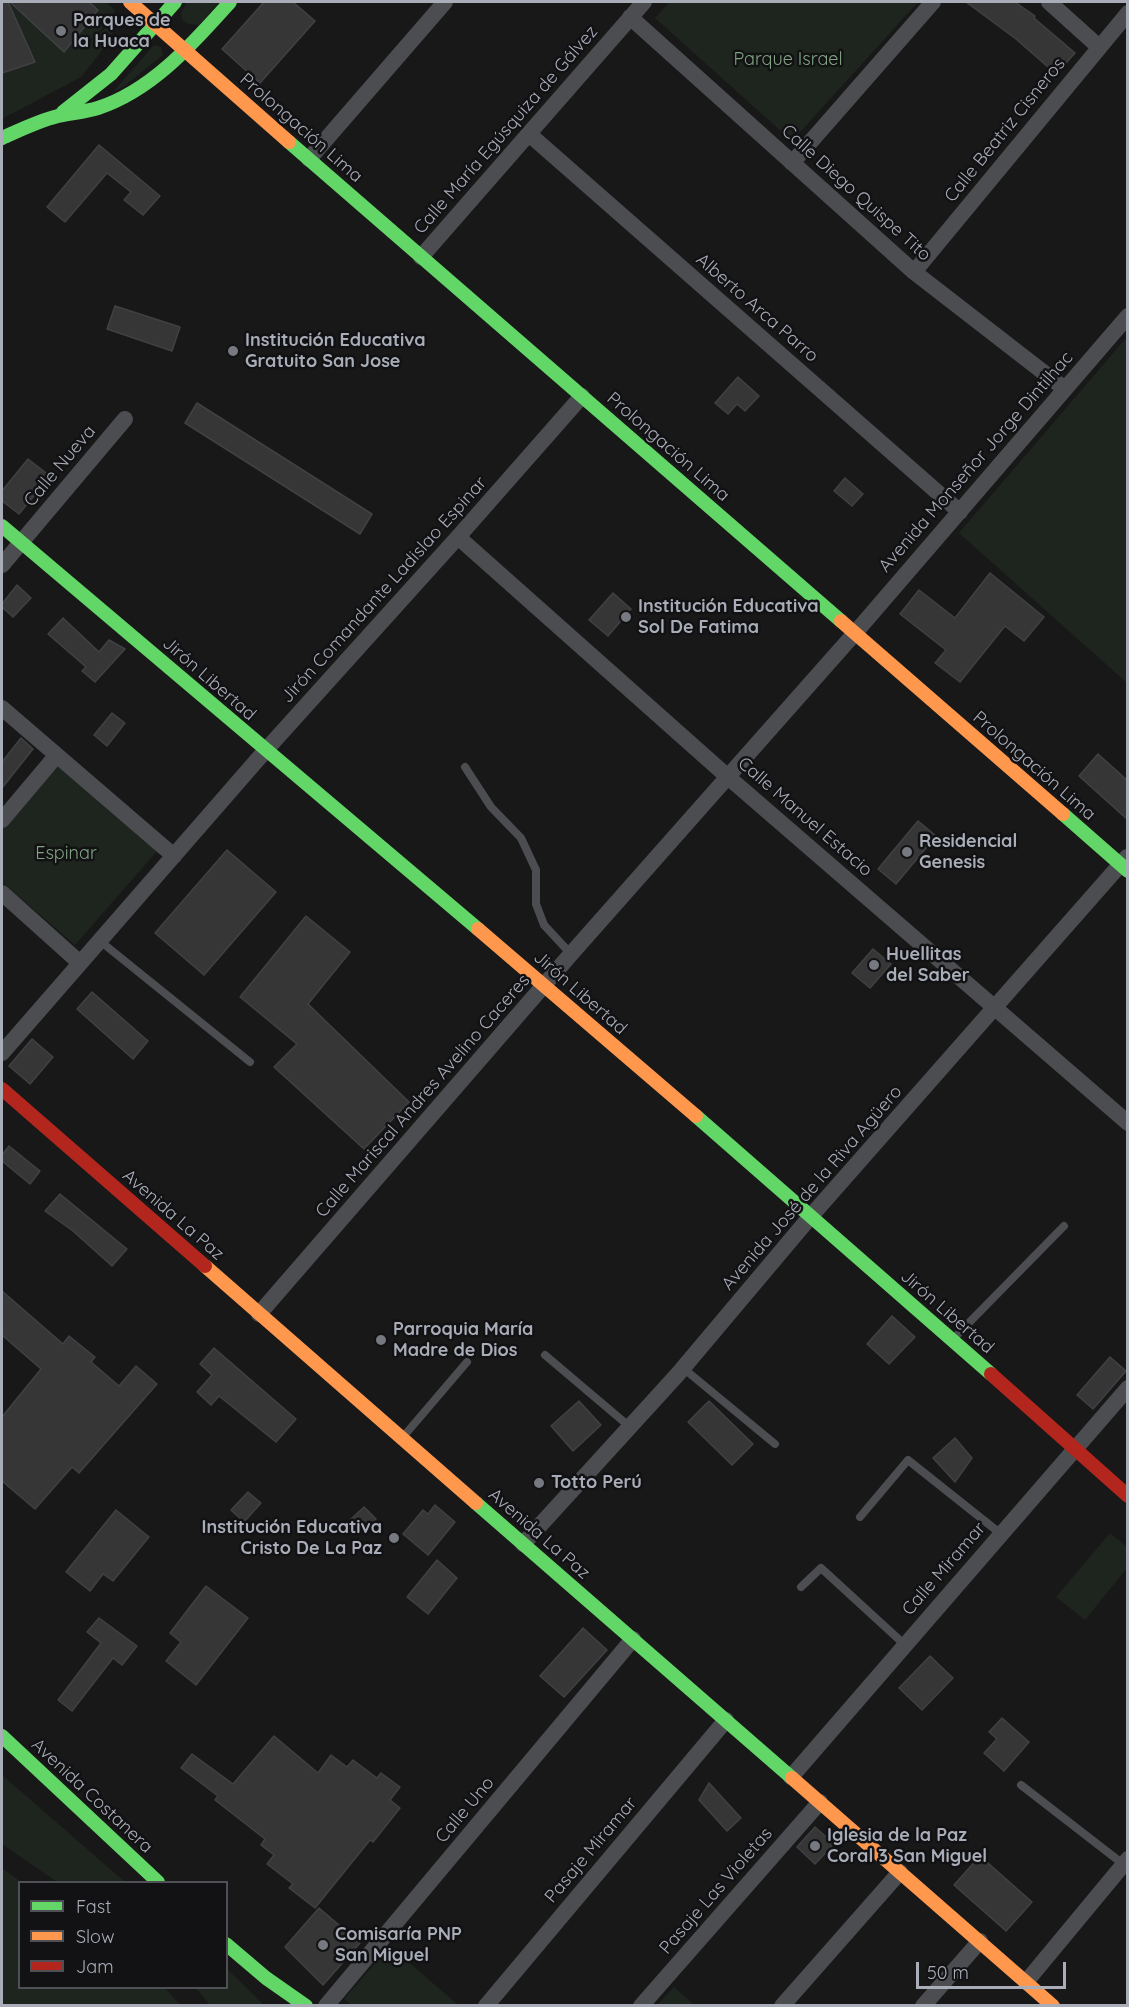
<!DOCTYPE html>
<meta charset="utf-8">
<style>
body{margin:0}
#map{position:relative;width:1129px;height:2007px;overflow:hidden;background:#181818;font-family:Quicksand,sans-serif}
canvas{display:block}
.frame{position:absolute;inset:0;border:3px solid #a9adb8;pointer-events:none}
.legend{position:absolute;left:18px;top:1881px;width:210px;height:108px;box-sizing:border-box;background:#121214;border:2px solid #4e5056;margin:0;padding:8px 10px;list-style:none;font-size:18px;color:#a9adb8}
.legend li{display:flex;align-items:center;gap:12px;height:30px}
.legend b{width:30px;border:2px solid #4e5056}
.scale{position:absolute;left:916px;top:1962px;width:150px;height:27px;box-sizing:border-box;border:3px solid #a9adb8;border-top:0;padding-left:8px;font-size:18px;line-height:21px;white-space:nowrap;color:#a9adb8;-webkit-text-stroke:4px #121214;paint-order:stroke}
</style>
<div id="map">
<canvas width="1129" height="2007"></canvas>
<div class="frame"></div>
<ul class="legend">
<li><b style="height:8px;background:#63d668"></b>Fast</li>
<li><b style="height:8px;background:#ff974d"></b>Slow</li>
<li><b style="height:8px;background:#b3261e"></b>Jam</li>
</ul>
<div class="scale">50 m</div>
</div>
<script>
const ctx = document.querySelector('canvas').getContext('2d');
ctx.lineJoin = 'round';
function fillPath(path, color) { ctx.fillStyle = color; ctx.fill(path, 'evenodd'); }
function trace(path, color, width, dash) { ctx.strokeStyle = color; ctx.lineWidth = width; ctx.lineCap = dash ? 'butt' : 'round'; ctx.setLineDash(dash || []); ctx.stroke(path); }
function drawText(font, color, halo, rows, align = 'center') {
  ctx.font = font + ' Quicksand,sans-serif'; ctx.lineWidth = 5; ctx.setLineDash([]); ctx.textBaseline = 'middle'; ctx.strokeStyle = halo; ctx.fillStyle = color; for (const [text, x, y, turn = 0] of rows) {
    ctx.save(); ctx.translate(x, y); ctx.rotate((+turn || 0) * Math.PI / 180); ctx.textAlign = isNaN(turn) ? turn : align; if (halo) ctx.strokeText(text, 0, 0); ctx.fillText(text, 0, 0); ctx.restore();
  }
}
const green = new Path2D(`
 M2,2H10L64,51L98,10L89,2H105L115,10L112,19L82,48L118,17L121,19L101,52L81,77L2,119V73L35,62L12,12L2,15Z
 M187,2H219L199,25L189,24L182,20L181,13Z
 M670,2H918L792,141L655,18Z
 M154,45L161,47L163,55L123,87L113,92Z
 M1127,337L1128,683H1127L959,533Z
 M52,759L158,850L75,945L2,882V817Z
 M1110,1533L1127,1547V1568L1085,1620L1056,1597Z
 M2,1775L125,1882H57L2,1844Z
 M2,1868L21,1882H20V1988H165L180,2005H2Z
 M390,1946L457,2004L353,2006L344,1999Z
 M227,1969L264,2005H210L196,1988H226Z
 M674,1987L694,2005H657Z`);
const building = new Path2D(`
 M2,2H8L35,62L2,73Z
 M10,2H89L98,10L64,52Z
 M264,2H293L315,21L260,83L222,49Z
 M966,2H1015L1035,16L1034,18L1075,53L1056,74L1016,39Z
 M99,145L160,196L143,215L124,200L131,192L107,173L65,222L47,207Z
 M115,306L180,327L172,351L107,329Z
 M738,377L759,396L745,411L737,404L728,414L715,403Z
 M197,403L372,514L360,534L185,423Z
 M28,459L50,476L19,514L2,501V491Z
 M845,478L863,494L852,506L834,491Z
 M990,573L1044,617L1024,641L1005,626L960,682L935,663L946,650L900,614L919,590L955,618Z
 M17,585L31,598L13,617L2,607V604Z
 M613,593L631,609L608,636L589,620Z
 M63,618L99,652L109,640L125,649L95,682L82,671L86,667L48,634Z
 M112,713L125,723L107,746L94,735Z
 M21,738L33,749L2,788V762Z
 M1098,754L1128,781V820L1079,776Z
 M918,821L936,836L896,884L878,869Z
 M227,850L276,892L204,975L155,933Z
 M306,916L350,952L308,1004L409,1102L364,1149L274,1067L297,1044L240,997Z
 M873,949L891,964L870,988L852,973Z
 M92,992L148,1041L133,1059L77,1009Z
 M32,1039L53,1057L30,1084L9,1066Z
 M9,1146L40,1171L30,1184L2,1161V1155Z
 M60,1194L127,1249L112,1266L73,1231L45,1211Z
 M2,1291L63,1344L69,1336L95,1357L91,1362L119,1386L136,1366L157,1384L79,1473L72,1467L35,1509L2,1481V1417L41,1369L2,1335Z
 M892,1316L915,1337L889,1364L867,1344Z
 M214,1348L296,1419L276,1442L219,1396L211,1405L197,1392L212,1375L200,1364Z
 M1110,1357L1126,1371L1093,1409L1077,1395Z
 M579,1401L601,1425L573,1451L551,1426Z
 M709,1401L753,1444L732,1465L688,1422Z
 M955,1438L972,1458L955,1482L933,1458Z
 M248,1492L261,1503L244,1522L231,1510Z
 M435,1505L455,1522L428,1555L403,1534L423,1510L428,1514Z
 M364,1507L376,1519L363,1533L350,1520Z
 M116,1510L149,1537L113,1581L103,1574L90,1591L66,1572Z
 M437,1560L457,1578L428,1614L407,1597Z
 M206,1586L248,1618L196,1685L166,1661L181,1642L170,1633Z
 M99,1618L137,1646L122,1665L113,1658L72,1711L58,1700L101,1643L87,1632Z
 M583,1628L607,1650L564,1697L540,1676Z
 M930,1656L953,1678L922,1710L899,1688Z
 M1002,1718L1029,1742L1004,1771L984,1753L997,1739L989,1732Z
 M274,1736L318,1773L331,1755L347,1767L353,1760L377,1778L381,1773L400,1787L390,1800L400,1808L373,1842L370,1840L315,1908L289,1888L293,1884L267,1864L274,1855L261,1845L265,1839L215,1800L218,1796L181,1768L192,1754L233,1784Z
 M709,1783L741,1818L727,1831L699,1800Z
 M815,1827L834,1844L815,1864L797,1847Z
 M980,1856L1032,1902L1006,1931L954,1885Z
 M319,1908L360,1943L323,1985L285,1947Z`);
const lane = new Path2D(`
 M465,767L491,807L521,838L536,870V904L544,925L571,954
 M100,941L250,1062
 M952,1340L1064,1226
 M545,1355L630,1427
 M683,1368L775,1444
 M403,1437L467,1362
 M860,1517L908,1460L1001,1534
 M801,1587L821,1568L905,1645
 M1021,1785L1123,1864`);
const street = new Path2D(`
 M1049,2L1099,47
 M630,17L914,272L1065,389
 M529,134L960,512
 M309,159L445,2
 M792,163L933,2
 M421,257L644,2
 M914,272L1128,13
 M458,537L728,777L1128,1123
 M2,565L125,419
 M2,708L174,856
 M2,820L56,756
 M2,893L80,963
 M2,1053L265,751L458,537L582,396
 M259,1314L571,954L855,633L1128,316
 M523,1544L678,1374L811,1216L1127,857
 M791,1777L1128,1388
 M1026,1982L1128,1859
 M326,2006L633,1639
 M486,2006L726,1720
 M641,2006L820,1802
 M782,2006L900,1872
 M923,2006L980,1941`);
const fast = new Path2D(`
 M63,112L111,74L175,2
 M2,138C20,130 38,121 58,116C71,113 85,112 98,108C153,90 193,43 230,2
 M289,142L841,621
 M2,526L478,929
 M1063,814L1128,871
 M696,1116L991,1374
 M476,1503L792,1778
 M2,1736L158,1882
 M226,1944L266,1978L306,2006`);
const slow = new Path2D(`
 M130,2L289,142
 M841,621L1063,814
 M478,929L696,1116
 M205,1266L476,1503
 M792,1778L1053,2006`);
const jam = new Path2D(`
 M2,1089L205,1266
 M991,1374L1128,1496`);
const markers = [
 [61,31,6,"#767980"],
 [233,351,6,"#767980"],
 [626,617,6,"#767980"],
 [907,852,6,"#767980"],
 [874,965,6,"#767980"],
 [381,1340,6,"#767980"],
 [539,1483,6,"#767980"],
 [394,1538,6,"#767980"],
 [815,1846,6,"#767980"],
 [323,1945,6,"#767980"]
];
const poiNames = [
 ["Parques de",73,21],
 ["la Huaca",73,42],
 ["Institución Educativa",245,341],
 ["Gratuito San Jose",245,362],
 ["Institución Educativa",638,607],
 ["Sol De Fatima",638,628],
 ["Residencial",919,842],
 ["Genesis",919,863],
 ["Huellitas",886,955],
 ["del Saber",886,976],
 ["Parroquia María",393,1330],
 ["Madre de Dios",393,1351],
 ["Totto Perú",551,1483],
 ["Institución Educativa",382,1528,"right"],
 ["Cristo De La Paz",382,1549,"right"],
 ["Iglesia de la Paz",827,1836],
 ["Coral 3 San Miguel",827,1857],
 ["Comisaría PNP",335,1935],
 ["San Miguel",335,1956]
];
const parkNames = [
 ["Parque Israel",788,60],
 ["Espinar",66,854]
];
const streetNames = [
 ["Prolongación Lima",301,128,41],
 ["Calle María Egúsquiza de Gálvez",506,130,-49],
 ["Calle Beatriz Cisneros",1005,130,-51],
 ["Calle Diego Quispe Tito",856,193,42],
 ["Alberto Arca Parro",757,308,41],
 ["Prolongación Lima",668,447,41],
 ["Avenida Monseñor Jorge Dintilhac",976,462,-49],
 ["Calle Nueva",60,466,-50],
 ["Jirón Comandante Ladislao Espinar",384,590,-48],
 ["Jirón Libertad",209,679,41],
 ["Prolongación Lima",1034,766,41],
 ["Calle Manuel Estacio",805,817,41],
 ["Jirón Libertad",580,993,41],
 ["Calle Mariscal Andres Avelino Caceres",423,1096,-49],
 ["Avenida José de la Riva Agüero",812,1188,-49],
 ["Avenida La Paz",173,1215,41],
 ["Jirón Libertad",947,1312,41],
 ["Avenida La Paz",539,1534,41],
 ["Calle Miramar",944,1569,-49],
 ["Avenida Costanera",92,1796,43],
 ["Calle Uno",465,1810,-50],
 ["Pasaje Miramar",591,1850,-50],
 ["Pasaje Las Violetas",716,1891,-49]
];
fillPath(green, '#1e251f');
fillPath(building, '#363637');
trace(building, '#404144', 1.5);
trace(lane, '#4c4d51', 8);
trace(street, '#4c4d51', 16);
trace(fast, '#63d668', 14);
trace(slow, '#ff974d', 14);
trace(jam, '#b3261e', 14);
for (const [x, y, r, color] of markers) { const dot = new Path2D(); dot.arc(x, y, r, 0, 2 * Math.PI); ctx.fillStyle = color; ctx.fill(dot); trace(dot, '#121214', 2); }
drawText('bold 18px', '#a9adb8', '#121214', poiNames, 'left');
drawText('18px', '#80a383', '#121214', parkNames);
drawText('18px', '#a9adb8', '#121214', streetNames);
</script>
